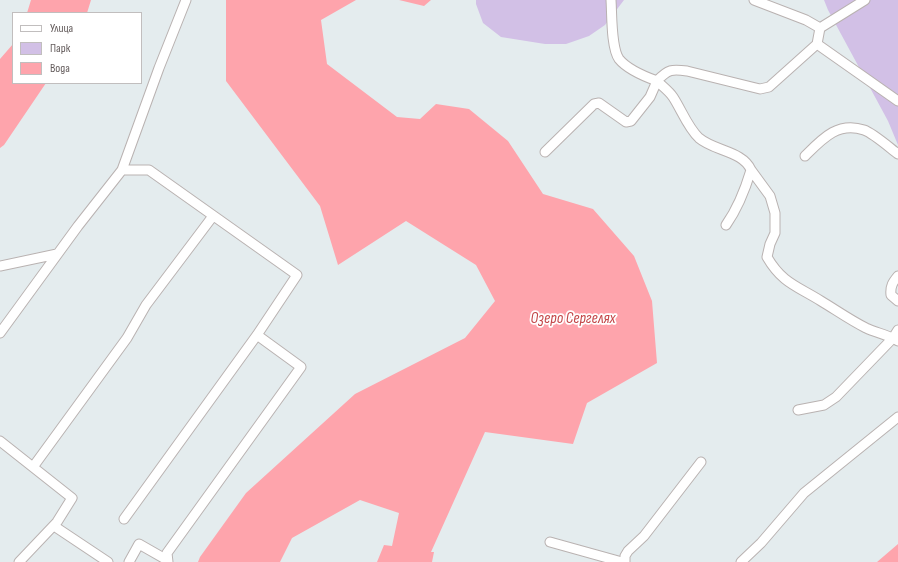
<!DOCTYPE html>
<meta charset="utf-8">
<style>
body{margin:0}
#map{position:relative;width:898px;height:562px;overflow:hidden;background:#e4ecee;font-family:"Sofia Sans Condensed",sans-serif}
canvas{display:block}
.legend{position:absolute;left:12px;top:12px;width:130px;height:72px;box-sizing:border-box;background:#fff;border:1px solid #c1bebe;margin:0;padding:5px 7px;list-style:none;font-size:12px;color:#645c5c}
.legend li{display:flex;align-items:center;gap:8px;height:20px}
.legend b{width:20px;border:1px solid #c1bebe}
</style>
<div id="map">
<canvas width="898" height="562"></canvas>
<ul class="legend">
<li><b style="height:5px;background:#fff"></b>Улица</li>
<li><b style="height:11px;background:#d2c0e6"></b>Парк</li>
<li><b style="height:11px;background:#fea4ac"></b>Вода</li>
</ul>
</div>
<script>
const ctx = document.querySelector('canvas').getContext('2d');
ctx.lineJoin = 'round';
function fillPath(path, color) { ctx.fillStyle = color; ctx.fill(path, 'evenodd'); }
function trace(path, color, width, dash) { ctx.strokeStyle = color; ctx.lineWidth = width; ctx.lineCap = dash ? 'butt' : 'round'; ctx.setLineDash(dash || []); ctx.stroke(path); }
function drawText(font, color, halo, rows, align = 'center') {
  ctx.font = font + ' "Sofia Sans Condensed",sans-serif'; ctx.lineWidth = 3.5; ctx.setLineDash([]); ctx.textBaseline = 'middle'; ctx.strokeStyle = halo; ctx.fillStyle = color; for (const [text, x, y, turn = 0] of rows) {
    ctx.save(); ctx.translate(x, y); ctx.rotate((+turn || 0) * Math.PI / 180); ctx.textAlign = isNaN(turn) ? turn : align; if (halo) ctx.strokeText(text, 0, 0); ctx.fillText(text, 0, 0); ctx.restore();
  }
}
const green = new Path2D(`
 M476,0H624L605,25L589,36L566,44H545L501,37L483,23L476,4Z
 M824,0H898V145L888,121L828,10Z`);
const water = new Path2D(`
 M31,0H91L87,13H27Z
 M226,0H356L321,20L327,64L397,117L420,119L436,104L469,109L508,141L543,194L593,209L634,256L652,301L657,363L587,403L573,444L485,432L431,552H434L432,562H377L384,545L392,546L399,513L360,500L292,538L280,562H198L200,557L246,493L355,394L465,338L495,301L476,265L406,221L338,265L320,206L226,81Z
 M399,0H431L424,6Z
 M13,44V83H46L4,145L0,148V59Z
 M898,544V562H877Z`);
const minor = new Path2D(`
 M611,0C612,14 611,48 619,59C627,69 646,77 657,81C668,69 672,69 687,71L760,89L769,87L817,44L820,28
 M754,0L806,20L820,28
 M820,28L865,0
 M817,44L898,101
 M545,152L594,104L599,103L626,122L631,121L650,97L657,81C662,86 669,91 673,97C681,109 688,128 699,138C714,151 743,151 751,170C745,190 738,208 726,225
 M805,156C822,139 838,121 864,130C873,133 890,148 898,154
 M122,170H149L297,275L257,335L124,519
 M751,170L770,196L775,213V233L770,244L767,257C782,283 797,286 821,301C836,310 850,320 866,328C877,333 888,335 898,341
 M0,266L57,254
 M898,276C893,282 890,286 891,295L898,301
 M0,333L78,226L122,170L159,68L186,0
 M798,410L824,405L836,397L893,338L898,330
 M0,441L72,498L57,522L19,562
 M33,467L127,338L146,305L213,216
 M54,526L108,562
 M550,542L622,562
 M129,562L139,544L167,560
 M168,562L167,553L301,367L257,335
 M625,562V556L628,551L644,536L701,462
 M741,562L761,543L804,493L898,417`);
const waterNames = [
 ["Озеро Сергелях",573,319]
];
fillPath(green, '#d2c0e6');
fillPath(water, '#fea4ac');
trace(minor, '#b9b2b1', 11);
trace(minor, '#fff', 9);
drawText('italic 16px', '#c34648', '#fff', waterNames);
</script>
